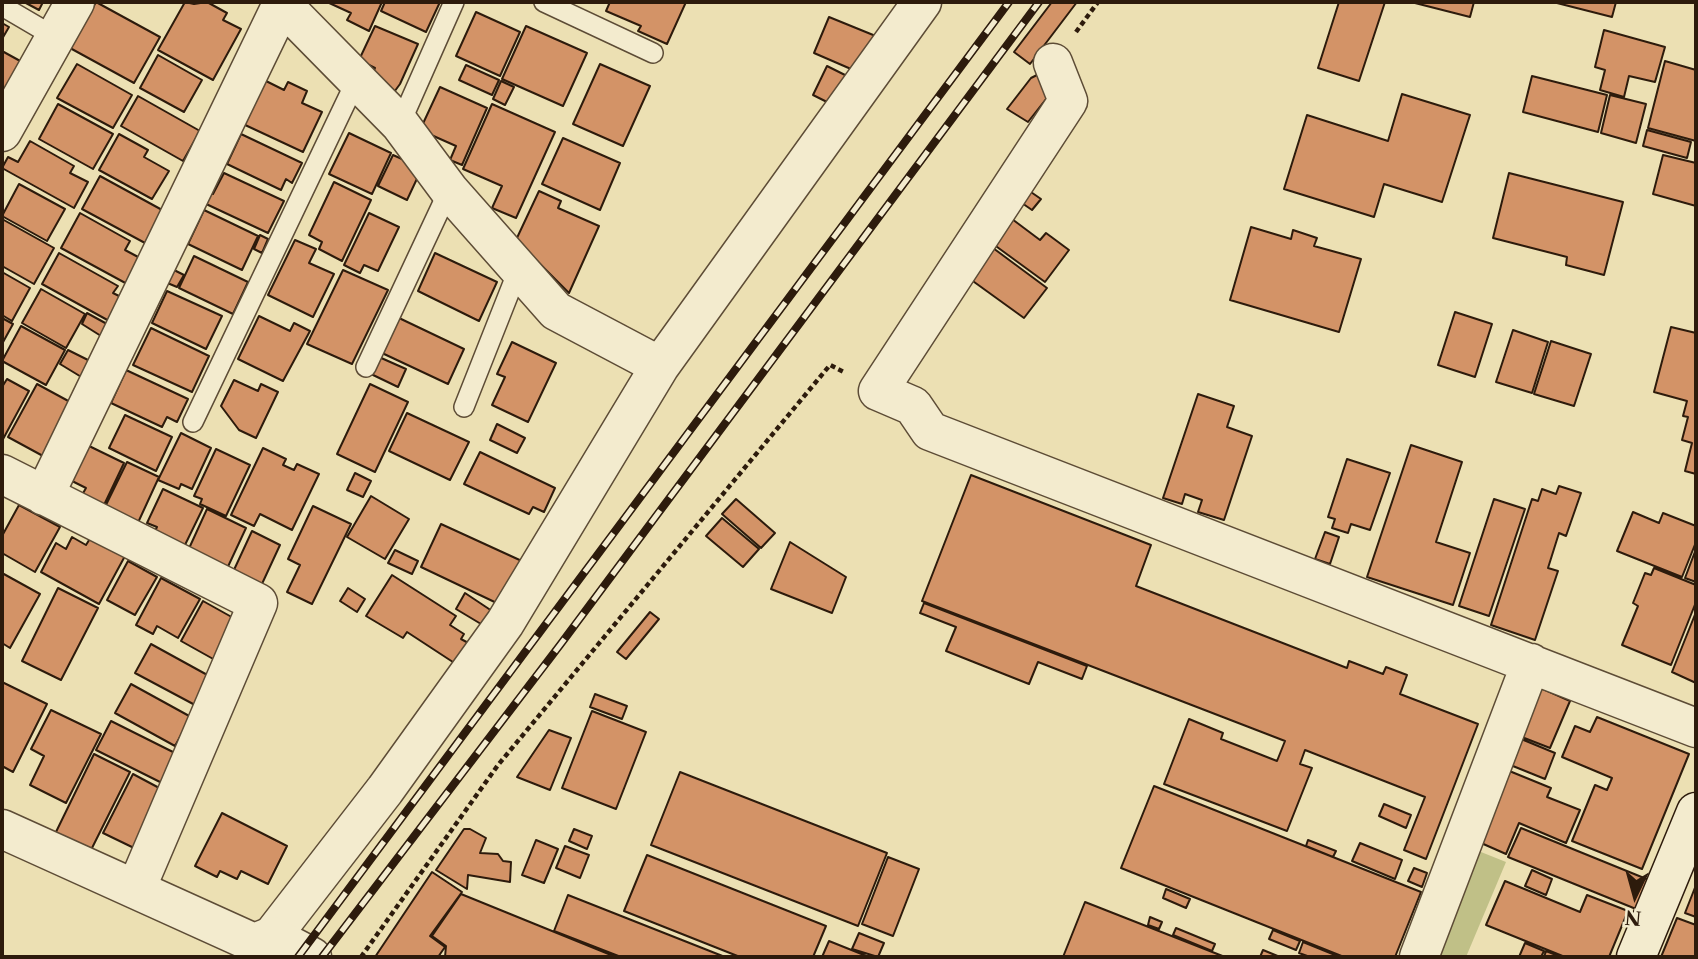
<!DOCTYPE html>
<style>
body{margin:0}
#map{position:relative;width:1698px;height:959px;overflow:hidden;background:#ece0b3;font-family:"Libre Caslon Text",serif}
canvas{display:block}
.frame{position:absolute;inset:0;border:4px solid #2d1b0c;pointer-events:none}
.north{position:absolute;left:1600px;top:861px;width:70px;height:70px;-webkit-text-stroke:5px #f3ebce;paint-order:stroke;rotate:185deg;font-size:19px;font-weight:700;line-height:28px;text-align:center;color:#2d1b0c}
.north::after{content:'';display:block;margin:auto;width:24px;height:32px;background:#2d1b0c;clip-path:polygon(50% 0,100% 100%,50% 72%,0 100%)}
</style>
<div id="map">
<canvas width="1698" height="959"></canvas>
<div class="frame"></div>
<div class="north">N</div>
</div>
<script>
const ctx = document.querySelector('canvas').getContext('2d');
ctx.lineJoin = 'round';
function fillPath(path, color) { ctx.fillStyle = color; ctx.fill(path, 'evenodd'); }
function trace(path, color, width, dash) { ctx.strokeStyle = color; ctx.lineWidth = width; ctx.lineCap = dash ? 'butt' : 'round'; ctx.setLineDash(dash || []); ctx.stroke(path); }
const green = new Path2D(`
 M1471,848L1506,862L1466,957H1426Z`);
const building = new Path2D(`
 M24,2H43L39,10Z
 M96,2L160,37L134,83L70,48Z
 M185,2L194,4L207,2L227,13L223,20L241,29L213,80L158,50Z
 M327,2H382L369,31L347,20L351,13Z
 M385,2H440L426,32L381,11Z
 M610,2H686L667,44L638,31L641,26L606,11Z
 M1052,2H1077L1030,64L1014,52Z
 M1339,2H1385L1359,81L1318,68Z
 M1411,2H1474L1470,17Z
 M1553,2H1616L1612,17Z
 M476,12L520,32L500,76L456,56Z
 M829,17L883,39L851,69L814,53Z
 M2,23L9,27L2,39Z
 M375,26L418,44L400,84L389,99L371,78L375,68L359,60Z
 M526,26L587,53L563,106L502,79Z
 M1604,30L1665,47L1655,82L1629,76L1624,97L1600,90L1605,70L1595,67Z
 M2,51L22,62L2,99Z
 M158,55L202,80L184,112L140,88Z
 M1665,61L1696,70V141L1648,128Z
 M77,64L132,95L113,128L57,98Z
 M600,64L650,86L623,146L573,124Z
 M466,65L499,80L492,95L459,80Z
 M827,66L849,77L835,106L813,95Z
 M1039,74L1044,79L1042,87L1050,94L1028,122L1007,109L1031,78Z
 M1532,76L1607,95L1598,132L1523,112Z
 M264,80L284,90L288,82L307,91L302,103L322,112L303,152L243,124Z
 M501,81L514,87L505,105L493,99Z
 M440,87L487,108L462,165L450,160L456,146L420,130Z
 M1402,94L1470,115L1442,202L1384,184L1374,217L1284,189L1307,115L1388,141Z
 M1610,95L1646,104L1636,143L1601,133Z
 M138,96L200,131L183,161L121,126Z
 M58,104L113,134L93,169L39,139Z
 M492,104L555,132L516,218L492,208L502,186L463,169Z
 M1647,130L1691,142L1687,158L1643,146Z
 M349,133L391,153L372,194L329,174Z
 M119,134L148,150L144,157L169,171L152,199L99,170Z
 M241,134L302,163L292,183L286,179L281,190L227,164Z
 M563,138L620,163L600,210L542,184Z
 M30,141L74,166L70,173L88,182L74,208L2,168L8,157L18,162Z
 M393,155L422,168L407,200L378,186Z
 M1663,155L1696,163V206L1653,194Z
 M224,173L284,201L268,233L204,203L209,192L213,194Z
 M1509,173L1623,202L1604,275L1566,265L1567,257L1493,238Z
 M100,176L164,211L145,243L82,209Z
 M334,182L371,200L342,261L319,249L322,242L309,235Z
 M19,184L65,209L47,241L2,216Z
 M1028,190L1041,199L1032,210L1019,201Z
 M539,191L561,201L558,208L599,226L569,293L516,240Z
 M204,210L258,236L242,270L188,244Z
 M80,213L130,241L125,250L140,258L129,285L61,248Z
 M369,213L399,227L378,271L364,265L360,273L344,265Z
 M2,219L54,248L34,284L2,266Z
 M1012,219L1040,240L1046,233L1069,250L1045,282L993,244Z
 M1251,227L1291,239L1293,230L1317,238L1314,246L1361,259L1339,332L1230,300Z
 M260,235L268,239L262,253L254,249Z
 M295,240L316,249L309,263L334,274L313,317L268,295Z
 M993,248L1047,288L1024,318L970,279Z
 M59,253L118,286L113,293L123,298L111,322L42,284Z
 M435,253L497,282L479,321L418,291Z
 M194,256L248,282L233,314L179,288Z
 M172,269L184,275L177,287L165,282Z
 M343,270L388,290L352,364L307,344Z
 M2,272L30,288L12,321L2,315Z
 M41,289L85,314L66,348L22,323Z
 M167,291L222,316L206,349L152,323Z
 M1455,312L1492,324L1475,377L1438,365Z
 M87,313L107,324L101,336L82,324Z
 M259,316L290,331L294,323L310,331L283,381L238,359Z
 M2,318L13,324L2,344Z
 M399,318L464,349L448,384L382,353Z
 M21,326L65,350L46,385L2,361Z
 M1671,327L1696,333V474L1685,471L1692,443L1682,440L1688,417L1683,416L1687,401L1654,392Z
 M151,328L209,356L192,392L133,365Z
 M1513,330L1548,342L1532,393L1496,382Z
 M1551,341L1591,354L1574,406L1534,394Z
 M512,342L556,363L528,422L492,405L505,377L497,374Z
 M68,350L92,362L83,378L60,364Z
 M379,357L406,369L398,387L371,374Z
 M126,370L188,399L177,422L167,417L162,427L111,403Z
 M7,379L29,391L2,441V387Z
 M234,380L258,391L261,384L278,392L256,438L239,430L221,406Z
 M37,384L72,403L43,456L8,437Z
 M370,384L408,402L375,472L337,454Z
 M1198,394L1234,406L1227,427L1252,436L1224,520L1198,512L1202,500L1185,494L1182,504L1163,498Z
 M407,413L469,442L450,480L389,451Z
 M125,415L172,437L156,471L109,448Z
 M497,424L525,438L517,453L490,440Z
 M181,433L211,448L192,489L181,484L179,489L158,480Z
 M87,445L124,463L104,505L82,495L86,488L70,480Z
 M1411,445L1462,462L1436,542L1470,553L1453,605L1367,577Z
 M263,448L286,459L283,465L294,470L297,464L319,474L292,530L260,514L254,526L231,515Z
 M216,449L250,465L226,516L200,504L202,499L194,496Z
 M480,452L555,488L544,512L533,507L529,514L464,484Z
 M1347,459L1390,473L1370,530L1351,524L1348,533L1332,528L1335,519L1328,517Z
 M127,462L159,477L136,527L103,511Z
 M355,473L371,481L363,497L347,490Z
 M971,475L1151,545L1136,586L1347,668L1349,661L1383,674L1386,667L1407,675L1400,694L1478,724L1426,859L1404,850L1425,797L1305,750L1300,764L1312,768L1287,831L1164,784L1189,719L1223,733L1221,739L1277,761L1285,741L922,601Z
 M1559,486L1581,493L1566,536L1559,533L1548,568L1558,571L1535,640L1491,625L1532,499L1538,501L1542,489L1556,494Z
 M163,489L203,508L183,549L153,535L157,527L147,523Z
 M371,496L409,519L385,559L347,537Z
 M736,499L775,533L761,548L722,514Z
 M1494,499L1525,509L1489,616L1459,606Z
 M19,505L60,527L35,572L2,553V536Z
 M313,506L351,524L312,604L287,592L300,565L288,559Z
 M207,509L246,528L225,573L186,555Z
 M1633,512L1659,523L1663,513L1696,526V542L1682,577L1617,551Z
 M722,518L759,549L743,567L706,536Z
 M441,524L524,562L503,606L421,567Z
 M252,531L280,545L261,586L233,572Z
 M1325,532L1339,537L1330,564L1315,559Z
 M72,537L86,545L91,537L125,556L99,604L41,572L56,543L66,549Z
 M790,542L846,577L832,613L771,589Z
 M1696,549V582L1685,578Z
 M395,550L418,561L412,574L388,563Z
 M128,561L157,577L135,615L107,600Z
 M1654,568L1696,585V602L1671,665L1622,645L1638,606L1633,603L1645,573L1651,575Z
 M2,573L40,594L10,648L2,643Z
 M392,575L456,616L450,625L464,634L461,639L472,645L459,666L407,632L403,638L366,616Z
 M161,578L200,599L178,638L157,626L153,634L136,625Z
 M58,588L98,608L61,680L22,661Z
 M348,588L365,599L357,612L340,601Z
 M465,593L495,613L486,627L456,609Z
 M203,601L237,620L215,660L181,641Z
 M924,603L1087,666L1082,679L1038,662L1029,684L946,651L956,627L920,613Z
 M650,612L659,619L626,659L617,652Z
 M1696,612V683L1672,672Z
 M151,644L211,677L195,705L135,673Z
 M2,682L47,704L13,772L2,766Z
 M131,684L191,717L175,746L115,713Z
 M1534,685L1570,701L1550,748L1514,734Z
 M595,694L627,706L622,719L590,707Z
 M51,710L101,734L66,803L30,785L44,756L31,749Z
 M592,711L646,732L616,809L562,788Z
 M1597,717L1689,754L1642,869L1572,841L1595,785L1607,790L1612,778L1562,757L1575,726L1590,732Z
 M111,721L177,754L162,783L96,750Z
 M549,730L571,738L550,790L517,777Z
 M1514,736L1555,753L1545,779L1503,762Z
 M94,754L130,772L90,852L55,834Z
 M1502,768L1551,788L1547,797L1580,810L1566,843L1519,823L1506,854L1472,839Z
 M680,772L887,853L858,926L651,845Z
 M133,774L163,790L134,848L103,833Z
 M1154,786L1421,892L1395,957H1344L1121,868Z
 M1384,804L1411,815L1406,828L1379,816Z
 M222,813L287,846L268,884L241,871L237,879L220,871L217,877L195,866Z
 M1521,828L1649,880L1636,909L1508,857Z
 M464,829H470L486,838L480,853L498,854L503,861L511,862L510,882L468,875L467,889L436,870Z
 M574,829L592,836L587,849L569,841Z
 M536,840L558,849L544,883L522,875Z
 M1308,840L1336,851L1333,857L1306,846Z
 M1360,843L1402,860L1395,879L1352,861Z
 M565,846L589,855L580,878L556,868Z
 M647,855L826,926L813,957H740L624,911Z
 M888,857L919,869L893,936L862,924Z
 M1414,868L1427,873L1422,887L1408,881Z
 M1532,870L1552,879L1546,895L1525,886Z
 M432,872L462,892L430,936L445,947L438,957H375Z
 M1505,881L1580,912L1587,895L1628,911L1609,957H1565L1486,925Z
 M1696,885V917L1685,913Z
 M1166,889L1190,899L1186,908L1163,898Z
 M461,894L616,957H445L446,946L432,936Z
 M568,895L725,957H621L554,931Z
 M1085,902L1225,957H1063Z
 M1150,917L1162,922L1159,929L1148,925Z
 M1677,918L1696,925V957H1661Z
 M1176,928L1215,944L1212,951L1173,935Z
 M1273,930L1300,941L1296,950L1269,939Z
 M859,933L884,943L878,957L852,949Z
 M829,941L869,957H822Z
 M1303,942L1340,957H1310L1299,953Z
 M1525,943L1544,951L1541,957H1519Z
 M1263,950L1280,957H1260Z
 M1546,951L1561,957H1544Z`);
const path = new Path2D(`
 M1076,32L1098,2
 M361,957L498,765L830,365L844,372`);
const service = new Path2D(`
 M544,2L653,53
 M2,6L55,37
 M400,124L454,2
 M366,367L449,190
 M464,407L519,268
 M193,422L356,81`);
const minor = new Path2D(`
 M280,2L400,124L449,190L556,311L660,366
 M1053,63L1068,101L878,391L913,406L930,431L1696,728
 M2,132L75,2
 M2,474L258,603L136,889
 M44,496L282,4
 M272,936L385,790L505,623L660,366L922,2
 M1419,957L1531,663`);
const tertiary = new Path2D(`
 M2,829L254,943L272,936L312,957`);
const secondary = new Path2D(`
 M1636,957L1696,812`);
const rail = new Path2D(`
 M298,957L1009,2
 M322,957L560,645L1039,2`);
fillPath(green, '#c0c087');
fillPath(building, '#d39367');
trace(building, '#2d1b0c', 2);
trace(service, '#5d4c36', 22);
trace(minor, '#5d4c36', 41);
trace(tertiary, '#5d4c36', 41);
trace(secondary, '#2d1b0c', 41);
trace(path, '#2d1b0c', 4.5, [5, 3.5]);
trace(service, '#f3ebce', 19);
trace(minor, '#f3ebce', 38);
trace(tertiary, '#f3ebce', 38);
trace(secondary, '#f3ebce', 38);
trace(rail, '#2d1b0c', 8);
trace(rail, '#f3ebce', 5, [16]);
</script>
